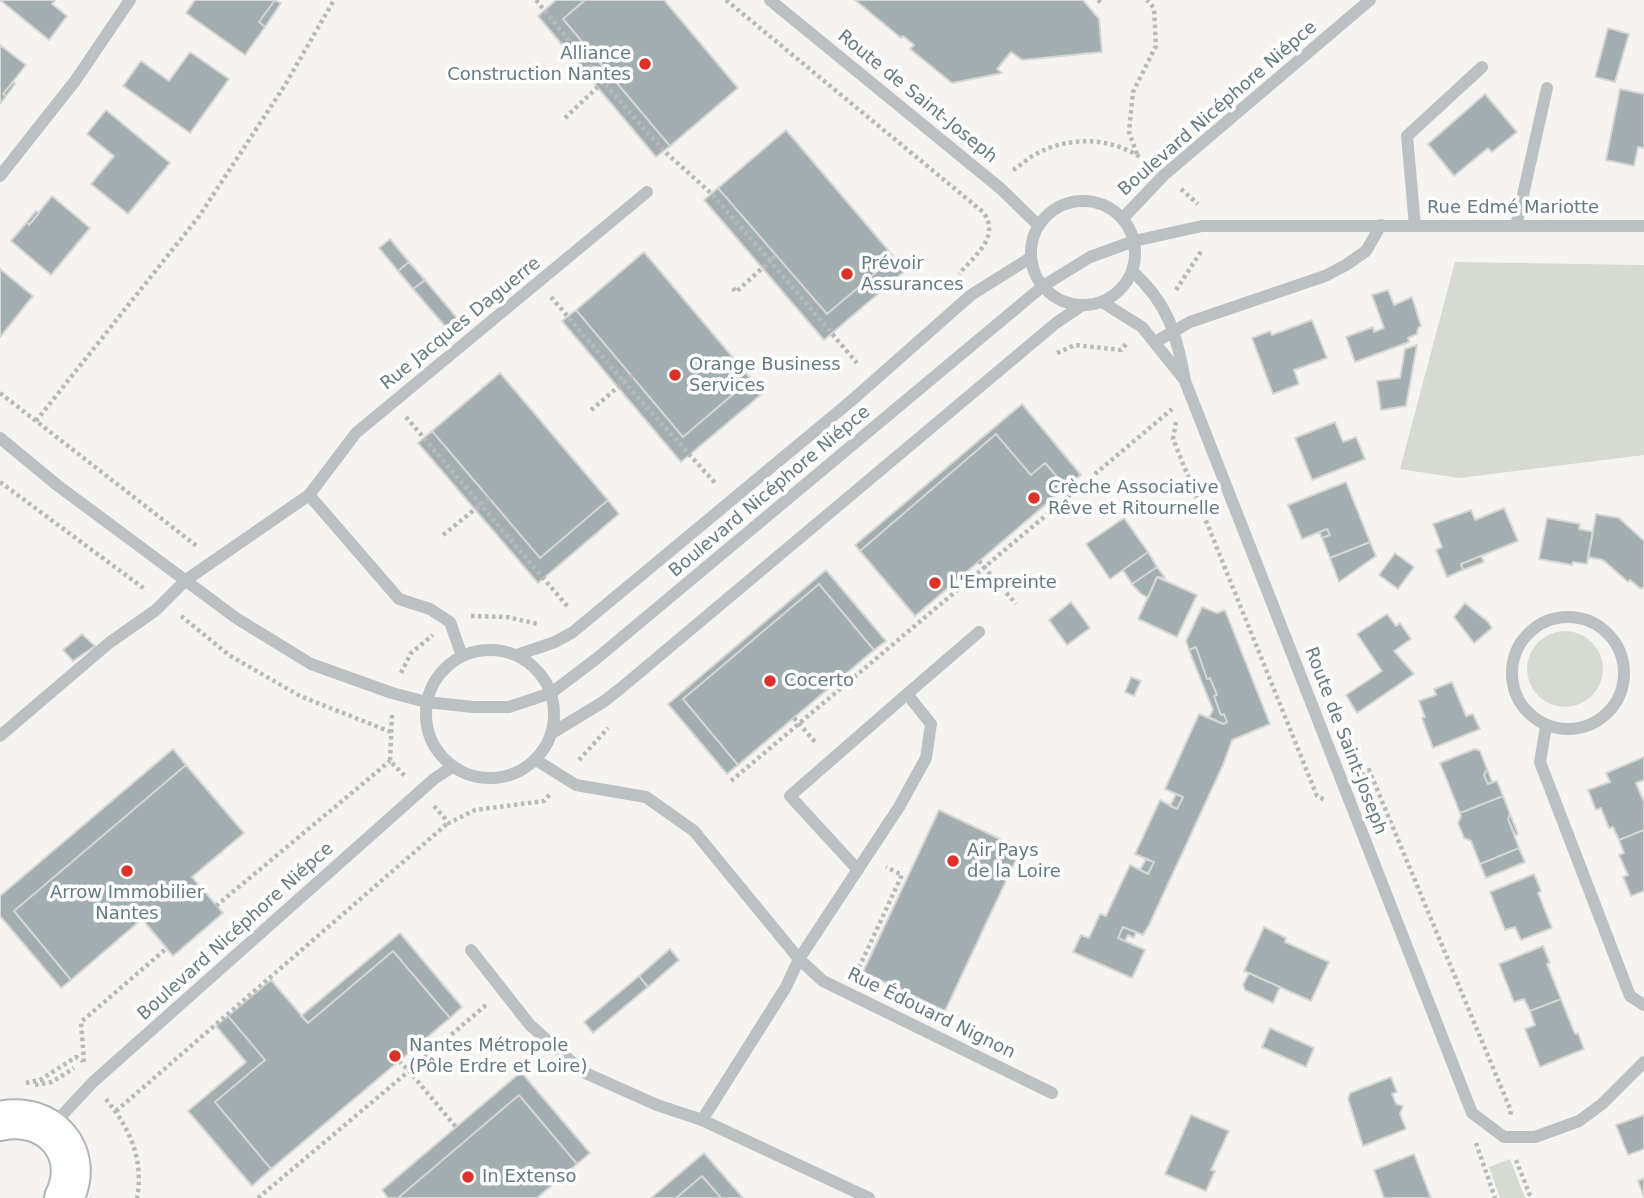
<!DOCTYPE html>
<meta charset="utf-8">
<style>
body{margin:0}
canvas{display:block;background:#f5f4f1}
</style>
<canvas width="1644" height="1198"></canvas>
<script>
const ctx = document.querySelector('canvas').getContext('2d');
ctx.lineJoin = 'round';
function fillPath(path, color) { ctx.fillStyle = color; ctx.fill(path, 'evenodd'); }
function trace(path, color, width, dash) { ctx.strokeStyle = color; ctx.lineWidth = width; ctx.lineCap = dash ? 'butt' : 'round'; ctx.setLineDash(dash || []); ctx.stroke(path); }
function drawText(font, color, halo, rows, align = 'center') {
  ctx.font = font + ' "DejaVu Sans",sans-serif'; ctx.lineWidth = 7; ctx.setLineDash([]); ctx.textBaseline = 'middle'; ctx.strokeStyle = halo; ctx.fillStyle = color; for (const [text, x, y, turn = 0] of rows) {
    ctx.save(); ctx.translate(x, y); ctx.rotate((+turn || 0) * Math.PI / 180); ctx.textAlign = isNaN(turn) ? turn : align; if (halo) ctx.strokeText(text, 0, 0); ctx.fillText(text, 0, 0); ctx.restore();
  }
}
const green = new Path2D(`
 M1455,262L1644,265V455L1459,478L1400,469Z
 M1527 669a38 38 0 1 1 76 0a38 38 0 1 1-76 0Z
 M1510,1159L1525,1198H1500L1489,1167Z`);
const building = new Path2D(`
 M0,0H55L52,4L67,16L49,40Z
 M195,0H275L259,22L265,27L245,55L186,13Z
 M275,0L281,3L265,27L259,22Z
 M556,0H585L563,19L670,146L656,157L538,16Z
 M585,0H664L738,88L670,146L563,19Z
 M855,0H1083L1099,19L1102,52L1022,60L1011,52L997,69L1002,73L952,83L910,49L914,45L903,36L901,38Z
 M1608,28L1629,34L1615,82L1595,77Z
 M0,45L26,65L3,94L6,96L0,104Z
 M190,52L229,79L190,133L123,86L141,61L169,81Z
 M13,82L15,84L6,96L3,94Z
 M1620,89L1644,94V148L1638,147L1634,166L1606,160Z
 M1485,94L1517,132L1492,152L1488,148L1454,176L1428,144Z
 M106,110L170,163L128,214L91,184L114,156L87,134Z
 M786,130L894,257L827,314L718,188Z
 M718,188L827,314L894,257L906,270L824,340L704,200Z
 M52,196L90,228L51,275L11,241L27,222L29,225Z
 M36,211L39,213L29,225L27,222Z
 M390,239L409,262L398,271L379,248Z
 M644,252L751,379L683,437L576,310Z
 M409,262L425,280L413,289L398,271Z
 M0,269L33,296L0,337Z
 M425,280L462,324L451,333L413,289Z
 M1388,290L1394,305L1412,297L1421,326L1418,328L1417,334L1408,338L1409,342L1355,362L1346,337L1373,327L1374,332L1384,328L1372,295Z
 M576,310L683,437L751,379L763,393L681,462L562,321Z
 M1312,320L1327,358L1294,370L1299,384L1273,394L1252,338L1270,331L1272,335Z
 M1417,345L1406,406L1381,410L1377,381L1400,378L1405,349Z
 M500,373L608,500L540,558L432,431Z
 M1022,404L1081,475L1066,487L1045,463L1031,475L996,434L860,551L855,545Z
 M1335,422L1343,442L1356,437L1365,459L1312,480L1295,438Z
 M432,431L540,558L608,500L619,514L538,583L418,443Z
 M996,434L1031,475L1045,463L1066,487L915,616L860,551Z
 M1346,482L1370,542L1330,558L1322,538L1330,535L1327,529L1302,539L1288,505Z
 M1504,508L1518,541L1461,564L1463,570L1447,577L1436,550L1442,547L1433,524L1471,510L1475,520Z
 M1596,514L1619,518L1644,541V586L1641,589L1630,580L1628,582L1603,560L1588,557Z
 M1124,518L1148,552L1110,579L1086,544Z
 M1547,518L1580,524L1579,529L1593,532L1587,564L1573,562L1572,565L1539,559Z
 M1327,529L1330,535L1322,538L1319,532Z
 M1370,542L1376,556L1339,582L1330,558Z
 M1148,552L1157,567L1132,584L1123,570Z
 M1395,553L1414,567L1398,589L1379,575Z
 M1481,556L1484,562L1463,570L1461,564Z
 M1157,567L1165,578L1157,577L1148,598L1140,593L1132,584Z
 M826,570L886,641L874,650L819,584L683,699L738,765L727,774L668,704Z
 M1157,577L1197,595L1177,637L1138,619Z
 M819,584L874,650L738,765L683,699Z
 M1071,602L1090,628L1067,645L1049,620Z
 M1465,603L1488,622L1492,628L1474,643L1454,617Z
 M1202,607L1217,613L1225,610L1270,724L1232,740L1223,765L1149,925L1143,935L1123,927L1118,938L1145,950L1132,978L1073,952L1081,935L1089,938L1100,914L1106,916L1130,865L1148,874L1154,862L1135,854L1160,800L1177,809L1183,797L1165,789L1199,714L1223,724L1227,722L1224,714L1221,715L1214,696L1217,695L1210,678L1207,679L1196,647L1189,650L1186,641Z
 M1387,614L1396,626L1400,623L1411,639L1394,651L1414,674L1357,713L1346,695L1382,671L1357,634Z
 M82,634L95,646L73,661L63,650Z
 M1196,647L1207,679L1210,678L1217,695L1214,696L1221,715L1224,714L1227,722L1223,724L1209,717L1213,710L1189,650Z
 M1131,677L1141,681L1134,696L1125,692Z
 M1452,682L1466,716L1473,714L1480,729L1433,748L1422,718L1425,717L1419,701L1436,695L1434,689Z
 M173,749L186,765L14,911L71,980L61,988L0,916V896Z
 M1475,749L1480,751L1487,769L1484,775L1488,784L1497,781L1503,796L1460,813L1440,763Z
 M1644,757V780L1636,783L1644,802V830L1619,840L1613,827L1609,828L1601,808L1596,810L1588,790L1610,782L1606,773Z
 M186,765L244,833L192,877L223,913L173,956L142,919L71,980L14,911Z
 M1487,769L1492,782L1488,784L1484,775Z
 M1176,794L1183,797L1177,809L1170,806Z
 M1503,796L1510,814L1508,819L1519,848L1480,864L1471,841L1464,838L1458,823L1461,816L1460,813Z
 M939,810L1021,849L945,1011L863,972Z
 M1510,814L1518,834L1515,835L1508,819Z
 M1644,830V891L1631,896L1623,877L1628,875L1619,855L1624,853L1619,840Z
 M1519,848L1525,862L1486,878L1480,864Z
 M1146,859L1154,862L1148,874L1140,870Z
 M1534,874L1541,891L1538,893L1552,928L1521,940L1515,927L1505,930L1490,892Z
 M1123,927L1136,932L1134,938L1128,935L1125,941L1118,938Z
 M1264,927L1286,938L1285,942L1329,962L1311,1001L1244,971Z
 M400,933L462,1007L450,1018L393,951L308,1023L301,1016Z
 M1543,946L1550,963L1547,964L1561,999L1530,1011L1524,999L1514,1002L1499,964Z
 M670,949L679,960L648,987L639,976Z
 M393,951L450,1018L271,1169L215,1102L265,1060L228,1016L271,980L308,1023Z
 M1249,973L1280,987L1273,1003L1245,990L1243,985Z
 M639,976L648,987L593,1033L584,1022Z
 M1561,999L1575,1034L1578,1033L1584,1049L1540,1067L1525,1029L1535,1025L1530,1011Z
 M228,1016L265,1060L215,1102L271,1169L252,1186L188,1111L246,1062L216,1026Z
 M1270,1028L1314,1048L1306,1067L1262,1047Z
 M521,1072L590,1153L577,1164L519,1095L398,1198H388L382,1190Z
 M1391,1077L1397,1092L1392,1094L1396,1104L1403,1106L1400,1114L1406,1129L1363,1146L1348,1099L1350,1093Z
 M519,1095L577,1164L537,1198H398Z
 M1191,1115L1229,1131L1211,1170L1215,1171L1206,1191L1165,1174Z
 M1644,1115V1149L1628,1155L1616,1125Z
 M704,1153L743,1198H721L702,1176L676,1198H651Z
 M1414,1154L1431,1198H1384L1374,1170Z
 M702,1176L721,1198H676Z
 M1644,1178V1197L1638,1181Z`);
const path = new Path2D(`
 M536,0L603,82L611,76
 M726,0L983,212C1001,237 975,255 959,274
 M1098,0L1103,5
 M565,118L603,82L664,151L712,194L770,261L776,255
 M1137,154L1129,132L1133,92L1156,46L1154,8L1147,0
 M1013,170C1021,165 1028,158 1036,154C1071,135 1115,137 1147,162
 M1181,189L1198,204
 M733,288L736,292L770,261L857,363
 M1176,290L1202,250
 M551,297L624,382L632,376
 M1057,353L1075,345L1121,350L1127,343
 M0,393L198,547
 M591,410L624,382L716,484
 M406,417L568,607
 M36,421L200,215L285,85L334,0
 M1176,422L1173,439L1317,796L1325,800
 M0,482L146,590
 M443,535L489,498
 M979,561L1016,604
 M181,616L229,655L300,696L391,732
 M471,616L507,617L538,624
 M401,673L411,653L433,635
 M392,715L390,761L406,777
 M794,718L816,743
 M579,760L608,728
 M1361,773L1369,770L1511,1111L1510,1116
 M731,781L1172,409
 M434,806L449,823L475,810L544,801L550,794
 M216,906L390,761
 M856,974L902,875L886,867
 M399,1061L409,1071L486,1005
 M84,1062L81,1022L167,948
 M26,1083L40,1080L76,1057L83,1061
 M35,1085L52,1082L74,1068
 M106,1099C130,1129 144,1159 137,1198
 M116,1111L448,823
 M1476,1143L1495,1198
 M1516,1160L1531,1198
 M258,1198L409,1071L456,1127`);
const minor = new Path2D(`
 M770,0L1000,188L1038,225
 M0,176L75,81L130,0
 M1031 253a52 52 0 1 1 104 0a52 52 0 1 1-104 0Z
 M1123,218L1164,175L1370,0
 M1415,226L1407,136L1482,67
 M1516,226L1547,88
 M1132,271C1168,303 1177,335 1185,381L1472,1113L1504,1137H1535L1579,1121L1602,1104L1644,1062
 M1102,302L1142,327L1183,378
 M1155,342L1190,322L1325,276L1346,265L1366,251L1381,225
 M0,438L57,485L236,618L311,664L392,693L426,702L473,707H509L551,693L596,659L1043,286L1090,257L1134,241L1202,226H1644
 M309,495L399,599L430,609L450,622L462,656
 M1512 673a56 56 0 1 1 112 0a56 56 0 1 1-112 0Z
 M979,632L907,694L931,724L926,758L899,807L799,959L823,981L1052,1093
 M426 714a64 64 0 1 1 128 0a64 64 0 1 1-128 0Z
 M517,655L555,642L573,632L851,401L971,295L1030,258
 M1546,726L1540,762L1630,996L1644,1005
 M552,733L603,702L621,688L1056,323L1081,306
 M0,736L109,643L156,610L186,580L309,495L356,433L647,192
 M536,760L576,785L646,797L694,831L799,959L786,987L702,1120L869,1198
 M858,870L790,796L907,694
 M471,950L530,1025L583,1072L657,1105L702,1120
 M52,1126L93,1082L434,779L452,767`);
const major = new Path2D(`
 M0,1121C48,1110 87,1152 64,1198`);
const markers = [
 [645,64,7,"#dc322a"],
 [847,274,7,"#dc322a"],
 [675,375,7,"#dc322a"],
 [1034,498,7,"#dc322a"],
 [935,583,7,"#dc322a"],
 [770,681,7,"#dc322a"],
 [953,861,7,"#dc322a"],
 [127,871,7,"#dc322a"],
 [395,1056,7,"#dc322a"],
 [468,1177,7,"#dc322a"]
];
const poiNames = [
 ["Alliance",631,54,"right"],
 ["Construction Nantes",631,75,"right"],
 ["Prévoir",861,264],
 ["Assurances",861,285],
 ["Orange Business",689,365],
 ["Services",689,386],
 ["Crèche Associative",1048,488],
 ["Rêve et Ritournelle",1048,509],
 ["L'Empreinte",949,583],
 ["Cocerto",784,681],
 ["Air Pays",967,851],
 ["de la Loire",967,872],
 ["Arrow Immobilier",127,893,"center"],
 ["Nantes",127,914,"center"],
 ["Nantes Métropole",409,1046],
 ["(Pôle Erdre et Loire)",409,1067],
 ["In Extenso",482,1177]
];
const streetNames = [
 ["Route de Saint-Joseph",917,97,39],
 ["Boulevard Nicéphore Niépce",1218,109,-41],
 ["Rue Edmé Mariotte",1513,208],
 ["Rue Jacques Daguerre",461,324,-39],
 ["Boulevard Nicéphore Niépce",770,492,-40],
 ["Route de Saint-Joseph",1345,741,69],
 ["Boulevard Nicéphore Niépce",236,932,-42],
 ["Rue Édouard Nignon",931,1014,26]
];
fillPath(green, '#d6dad1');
fillPath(building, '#a3aeb1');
trace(building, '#d6d6d4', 2);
trace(major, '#afb6b8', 42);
trace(path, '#b6babb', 4.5, [3.5, 3.5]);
trace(minor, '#bbc1c3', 12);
trace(major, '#fff', 38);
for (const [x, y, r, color] of markers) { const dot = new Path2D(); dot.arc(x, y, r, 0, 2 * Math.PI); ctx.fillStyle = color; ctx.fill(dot); trace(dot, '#fff', 2.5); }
drawText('18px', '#657a81', '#fff', poiNames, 'left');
drawText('18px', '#657a81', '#fff', streetNames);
</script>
